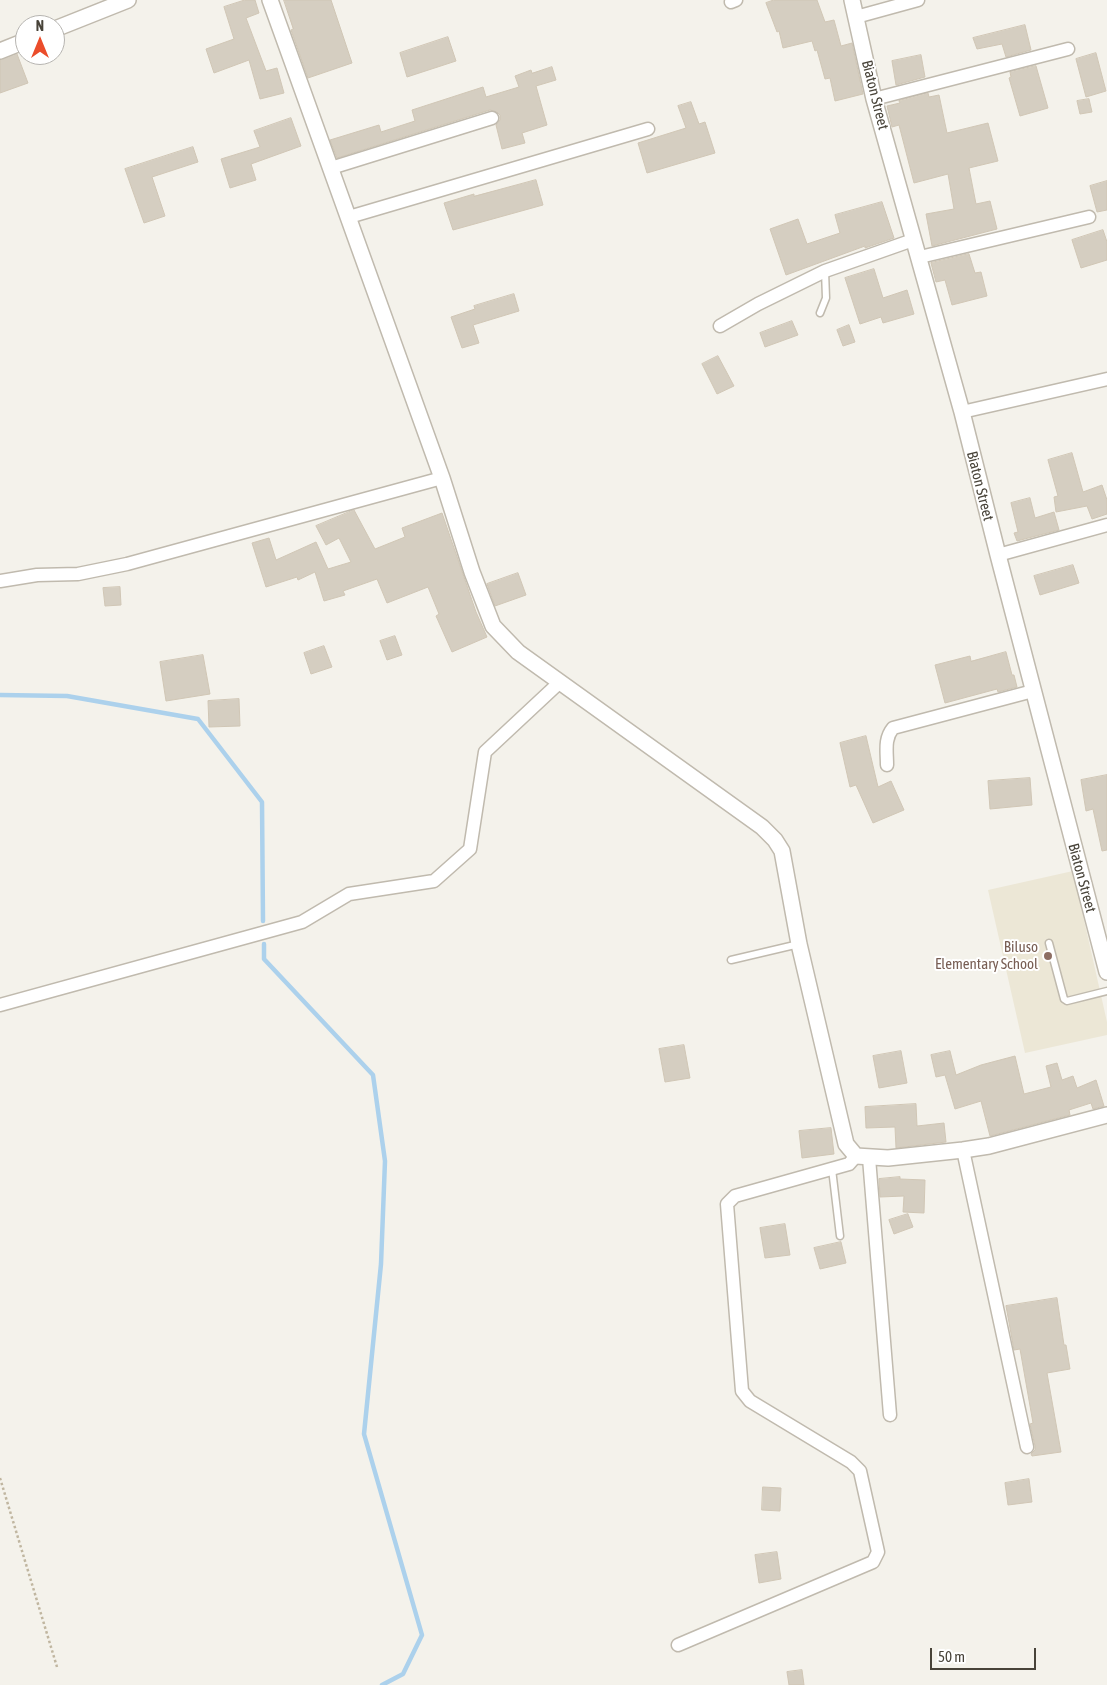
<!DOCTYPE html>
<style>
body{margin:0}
#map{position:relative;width:1107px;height:1685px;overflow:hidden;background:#f4f2eb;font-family:"Asap Condensed",sans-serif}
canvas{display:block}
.north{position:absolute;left:15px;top:15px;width:50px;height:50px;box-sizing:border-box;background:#fff;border:1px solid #b6b4b0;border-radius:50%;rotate:0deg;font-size:14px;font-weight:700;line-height:20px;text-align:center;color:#484339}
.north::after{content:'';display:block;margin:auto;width:18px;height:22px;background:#eb4d2b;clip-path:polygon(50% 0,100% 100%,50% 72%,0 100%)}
.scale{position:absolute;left:930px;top:1648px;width:106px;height:22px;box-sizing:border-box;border:2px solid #484339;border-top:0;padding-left:6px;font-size:15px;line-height:18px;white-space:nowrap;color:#484339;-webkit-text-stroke:4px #fff;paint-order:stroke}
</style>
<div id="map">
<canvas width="1107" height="1685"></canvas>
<div class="north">N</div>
<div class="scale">50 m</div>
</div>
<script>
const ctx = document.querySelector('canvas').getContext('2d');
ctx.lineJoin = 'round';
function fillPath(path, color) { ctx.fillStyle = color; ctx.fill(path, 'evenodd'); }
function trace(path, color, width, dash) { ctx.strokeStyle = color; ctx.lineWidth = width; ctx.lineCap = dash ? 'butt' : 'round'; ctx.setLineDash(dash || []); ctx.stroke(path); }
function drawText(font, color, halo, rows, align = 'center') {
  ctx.font = font + ' "Asap Condensed",sans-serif'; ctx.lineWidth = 4; ctx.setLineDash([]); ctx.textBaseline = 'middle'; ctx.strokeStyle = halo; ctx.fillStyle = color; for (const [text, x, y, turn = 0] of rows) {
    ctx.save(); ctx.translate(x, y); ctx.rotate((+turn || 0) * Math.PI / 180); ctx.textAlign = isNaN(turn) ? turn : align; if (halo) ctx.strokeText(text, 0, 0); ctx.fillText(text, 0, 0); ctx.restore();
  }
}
const education = new Path2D(`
 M1073,871L1107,1022V1035L1025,1053L988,890Z`);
const stream = new Path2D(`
 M0,695L67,696L198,719L262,802L263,921
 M264,944V959L373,1075L385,1161L381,1264L364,1434L422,1635L403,1674L382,1685`);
const building = new Path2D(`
 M245,0H255L259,13L246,18L266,71L277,68L284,93L260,99L249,60L214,73L206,49L234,39L224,7Z
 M284,0H331L352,63L308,78L291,30L293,29Z
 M774,0H817L825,22L834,20L841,46L852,43L863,94L835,101L830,78L825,79L817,50L815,51L812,41L783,48L779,31L777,32L766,3Z
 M1025,25L1031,50L1006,57L1002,44L977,49L973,38Z
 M448,37L456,61L407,77L400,53Z
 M1096,53L1106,91L1086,97L1076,59Z
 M17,54L28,83L0,93V60Z
 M921,55L925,77L896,85L892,61Z
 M1036,66L1048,108L1020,116L1009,78L1011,77L1010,72Z
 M552,67L556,80L536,86L547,125L522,133L525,143L502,149L496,125L500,120V115L497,112L490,110L337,158L330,140L379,125L381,132L415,121L412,110L483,87L486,97L519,87L515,76L531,70L532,73Z
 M928,93L929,97L939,95L947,133L988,123L998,161L969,168L976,204L990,201L997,229L932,246L926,214L954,209L948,174L914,183L899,125L892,127L887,106L900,103L899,101Z
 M1089,99L1092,112L1080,114L1077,101Z
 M691,102L699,124L705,122L715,153L647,173L638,143L686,128L678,106Z
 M291,118L301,146L251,164L256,180L230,188L221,159L260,147L254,131Z
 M193,147L198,162L152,177L165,216L144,223L125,169Z
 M536,180L543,205L453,230L444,203L474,194V196Z
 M1107,181V210L1097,212L1090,186Z
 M882,202L894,238L865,248V246L786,275L770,229L798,219L807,244L840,233L835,215Z
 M1103,230L1107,242V260L1081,268L1072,240Z
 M969,254L975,273L981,272L987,296L952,305L945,280L936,282L931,263Z
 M874,269L883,298L907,290L914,314L883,323L881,317L860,324L845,278Z
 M514,294L519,311L473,325L479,343L462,348L451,317L475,309L474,306Z
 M792,321L798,335L765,347L760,333Z
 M849,325L855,342L843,346L837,330Z
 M718,356L734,386L717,394L702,364Z
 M1072,453L1083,492L1102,485L1107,500V514L1092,519L1087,506L1056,512L1054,497L1058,496L1048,460Z
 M1030,498L1035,518L1054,512L1059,530L1017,541L1014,533L1018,532L1011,503Z
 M354,510L375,549L405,537L402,528L442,513L476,612L487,637L452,652L436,616L439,614L428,587L387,603L377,579L343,591L345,595L324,601L315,572L298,580L297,577L266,587L252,543L269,538L276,560L316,542L328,569L351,562L339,538L326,545L316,526Z
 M1073,565L1079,583L1040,595L1034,576Z
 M518,573L526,595L495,606L487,584Z
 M120,587L121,605L105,606L103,588Z
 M395,636L402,655L387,660L380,641Z
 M324,646L332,667L311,674L304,653Z
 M1006,652L1012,675H1014L1017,687L998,692L997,689L945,703L935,665L970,656L971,661Z
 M203,655L210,694L166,701L160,662Z
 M239,699L240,726L209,727L208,701Z
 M866,736L878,787L891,781L904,810L873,823L856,785L850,787L840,743Z
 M1107,775V850L1102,851L1093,809L1086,811L1081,780Z
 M1030,778L1032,805L990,809L988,781Z
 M684,1045L690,1078L665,1082L659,1049Z
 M901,1051L907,1083L879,1088L873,1056Z
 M950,1051L956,1075L981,1065L1015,1056L1024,1094L1051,1087L1046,1066L1057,1063L1062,1080L1073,1076L1077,1088L1096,1080L1104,1106L1093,1109L1091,1103L1069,1110L1070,1115L990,1136L981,1101L955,1109L945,1075L936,1077L931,1055Z
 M916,1104L917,1126L944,1123L946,1142L896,1148L895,1127L866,1128L865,1107Z
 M831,1128L834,1154L802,1158L799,1131Z
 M900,1177V1179L925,1180L924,1213L903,1212L904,1196L880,1197L879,1179Z
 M908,1214L913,1227L894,1234L889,1220Z
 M785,1224L790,1255L765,1258L760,1228Z
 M841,1242L846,1263L820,1269L814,1248Z
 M1057,1298L1064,1345H1066L1070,1369L1047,1373L1061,1452L1032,1456L1031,1454L1035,1450V1446L1030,1424L1033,1423L1020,1349L1014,1350L1006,1306Z
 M1029,1479L1032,1502L1008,1505L1005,1483Z
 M763,1487L781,1488L780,1511L762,1510Z
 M777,1552L781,1579L759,1583L755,1555Z
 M802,1670L804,1685H789L787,1672Z`);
const path = new Path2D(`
 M0,1478L57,1667`);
const service = new Path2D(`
 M820,313L826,298L825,271
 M1049,943L1064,999L1067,1001L1107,991
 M731,960L799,944
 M832,1169L840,1236`);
const minor = new Path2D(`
 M731,2L736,0
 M856,17L918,0
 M874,99L1068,49
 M331,168L492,118
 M349,217L648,129
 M920,257L1089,217
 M720,326L758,304L825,271L913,240
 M962,412L1107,379
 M998,555L1107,525
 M0,581L37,575L78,574L127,564L442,478
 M887,765C887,751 884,739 893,728L1033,691
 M0,1005L302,922L349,894L434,881L470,849L485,752L560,682
 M963,1150L1027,1447
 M869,1158L890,1415
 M678,1645L873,1562L878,1552L860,1471L851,1462L750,1401L742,1391L727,1204L735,1196L849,1164L856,1156`);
const tertiary = new Path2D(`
 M270,0L442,478L472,572L493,626L518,652L762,827L775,840L782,851L799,944L846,1144L856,1156L888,1158L963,1150L989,1146L1107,1115
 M852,0L874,99L962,412L998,555L1107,972
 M55,29L128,0
 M0,51L25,41`);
const markers = [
 [1048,956,5,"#8d6e63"]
];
const streetNames = [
 ["Biaton Street",875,95,76],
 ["Biaton Street",980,486,76],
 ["Biaton Street",1082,878,75]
];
const educationNames = [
 ["Biluso",1038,947],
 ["Elementary School",1038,964]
];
fillPath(education, '#ece7d6');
trace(stream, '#acd1ec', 4.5);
fillPath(building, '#d5cec1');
trace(building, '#d0c6b5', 1);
trace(service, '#c0baae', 9);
trace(minor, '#c0baae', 15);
trace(tertiary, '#c0baae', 18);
trace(path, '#c0b6a0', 2.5, [2.5, 2.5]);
trace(service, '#fff', 6);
trace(minor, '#fff', 12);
trace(tertiary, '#fff', 15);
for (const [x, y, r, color] of markers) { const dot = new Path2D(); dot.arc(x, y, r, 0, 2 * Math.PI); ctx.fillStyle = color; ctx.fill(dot); trace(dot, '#fff', 2); }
drawText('15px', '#484339', '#fff', streetNames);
drawText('15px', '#785e54', '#fff', educationNames, 'right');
</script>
